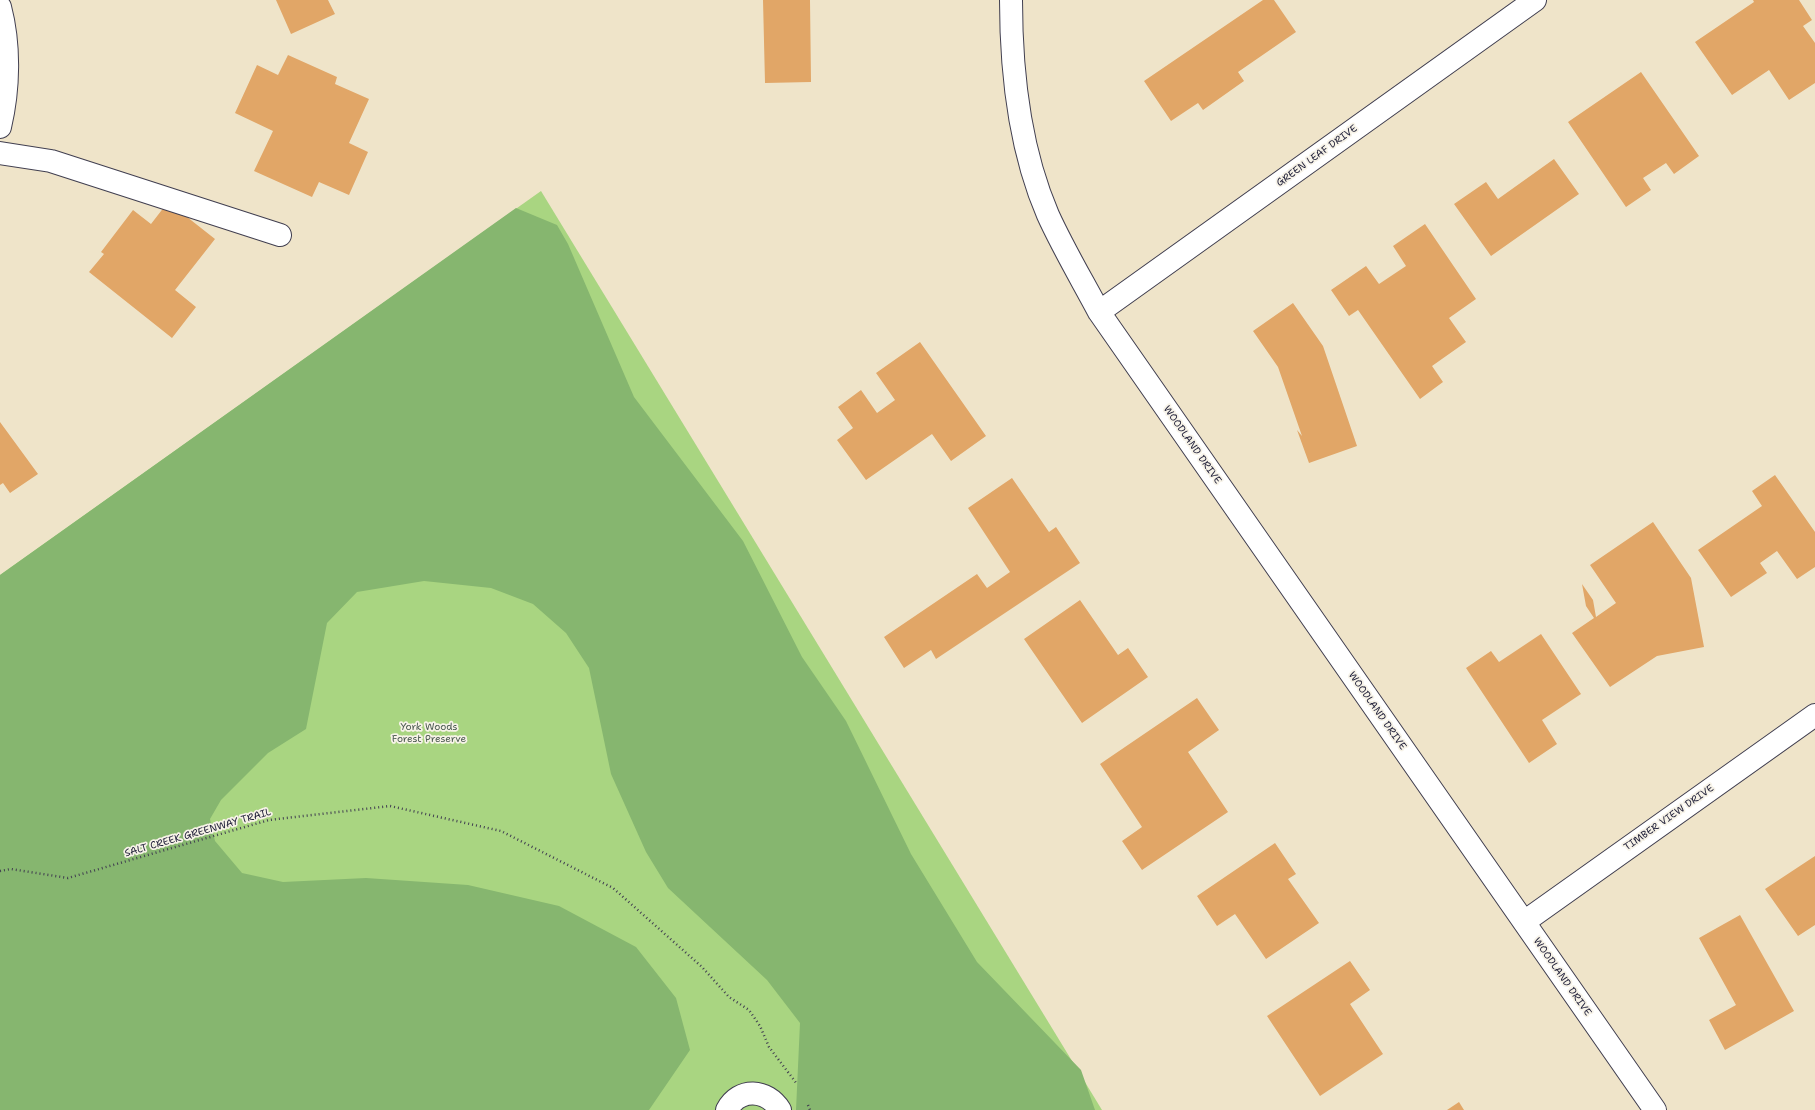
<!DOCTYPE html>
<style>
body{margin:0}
canvas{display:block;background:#efe4c9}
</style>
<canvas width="1815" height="1110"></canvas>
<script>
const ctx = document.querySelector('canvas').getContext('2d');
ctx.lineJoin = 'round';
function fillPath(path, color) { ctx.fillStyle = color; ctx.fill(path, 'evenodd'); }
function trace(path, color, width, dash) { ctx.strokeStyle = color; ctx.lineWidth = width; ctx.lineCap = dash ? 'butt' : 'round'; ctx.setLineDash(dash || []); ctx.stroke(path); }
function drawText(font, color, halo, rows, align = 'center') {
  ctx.font = font + ' "Shantell Sans",sans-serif'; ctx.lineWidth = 3.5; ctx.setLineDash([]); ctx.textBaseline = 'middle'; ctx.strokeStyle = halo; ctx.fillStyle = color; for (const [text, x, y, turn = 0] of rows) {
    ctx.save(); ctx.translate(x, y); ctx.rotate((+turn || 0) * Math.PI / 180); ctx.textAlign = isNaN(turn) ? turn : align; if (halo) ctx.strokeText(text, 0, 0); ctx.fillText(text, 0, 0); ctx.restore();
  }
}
const green = new Path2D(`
 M541,191L1102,1110H0V575Z`);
const forest = new Path2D(`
 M516,208L557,225L568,244L634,397L743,541L802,657L846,721L911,854L977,962L1081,1070L1095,1110H796L800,1023L767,980L668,888L646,852L611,774L589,668L566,633L533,604L491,588L424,581L357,592L327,623L306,729L268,753L221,800L210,819L215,841L242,873L283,882L366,878L468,885L559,906L636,947L676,998L690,1050L649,1110H0V575Z`);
const building = new Path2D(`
 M276,0H328L335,14L291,34Z
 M763,0H810L811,82L765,83Z
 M1263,0H1274L1296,32L1238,72L1244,81L1203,110L1198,103L1171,121L1144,81Z
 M1753,0H1799L1812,20L1803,26L1815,43V83L1789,100L1769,70L1732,95L1695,42L1754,2Z
 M288,55L337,77L335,84L369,99L349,143L368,152L349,195L319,182L312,197L254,171L273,131L235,113L257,65L278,75Z
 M1641,72L1699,156L1674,174L1666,163L1643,178L1651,190L1626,207L1568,122Z
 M1554,159L1579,194L1491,256L1454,204L1486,182L1498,199Z
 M168,202L215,239L175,290L196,307L172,338L89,272L104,254L101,252L133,210L151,224Z
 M1425,224L1476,299L1449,318L1466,342L1432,366L1443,382L1420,399L1358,310L1349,316L1331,290L1366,266L1379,284L1406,266L1393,246Z
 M1293,303L1323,346L1357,446L1309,463L1297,430L1302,436L1278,367L1253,331Z
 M920,342L986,436L951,461L932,434L866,480L837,440L853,428L838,407L861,390L877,413L895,400L876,373Z
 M0,422L38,474L10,493L3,483L0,485Z
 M1775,475L1815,532V567L1797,579L1777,551L1760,563L1767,573L1731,597L1698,550L1762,506L1752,491Z
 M1012,478L1049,532L1056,527L1080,563L936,659L931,650L904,668L884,637L977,574L987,588L1010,572L968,508Z
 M1653,522L1691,578L1704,647L1657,656L1610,687L1572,633L1594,618L1586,606L1582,584L1593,600L1596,617L1616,603L1590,565Z
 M1080,600L1118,655L1128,648L1148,677L1082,723L1024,639Z
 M1541,634L1581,694L1542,720L1557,744L1529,763L1466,668L1491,651L1499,662Z
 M1197,698L1219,730L1188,752L1228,812L1142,870L1122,841L1142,827L1100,764Z
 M1275,843L1296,874L1288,879L1319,923L1266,959L1235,914L1217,926L1197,896Z
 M1815,856V925L1798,936L1765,889Z
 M1740,915L1794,1011L1725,1050L1709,1020L1736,1005L1699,938Z
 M1350,961L1370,990L1350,1004L1383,1054L1320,1096L1267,1016Z
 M1459,1102L1464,1110H1447Z`);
const path = new Path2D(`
 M0,871L11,869L68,878L269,820L390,806L501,831L613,888L702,967L729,997L749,1010L760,1026L769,1047L797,1084
 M808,1105L810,1110`);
const minor = new Path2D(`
 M1011,0C1011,72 1019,148 1048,215C1063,248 1082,280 1099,312L1655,1110
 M0,7C10,45 9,89 0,127
 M0,153L51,161L280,235
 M1099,312L1535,0
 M1524,922L1815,715
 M727,1110C739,1087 767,1089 780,1110`);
const streetNames = [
 ["GREEN LEAF DRIVE",1317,156,-36],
 ["WOODLAND DRIVE",1192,445,55],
 ["WOODLAND DRIVE",1377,711,55],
 ["TIMBER VIEW DRIVE",1669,818,-35],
 ["SALT CREEK GREENWAY TRAIL",198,833,-16],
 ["WOODLAND DRIVE",1562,977,55]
];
const parkNames = [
 ["York Woods",429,727],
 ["Forest Preserve",429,739]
];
fillPath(green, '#a9d581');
fillPath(forest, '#86b66f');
fillPath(building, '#e1a667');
trace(minor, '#413f50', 24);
trace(path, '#413f50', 2.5, [1, 3]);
trace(minor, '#fff', 22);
drawText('10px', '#22223b', '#f7f3e8', streetNames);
drawText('10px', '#4a5850', '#f7f3e8', parkNames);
</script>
